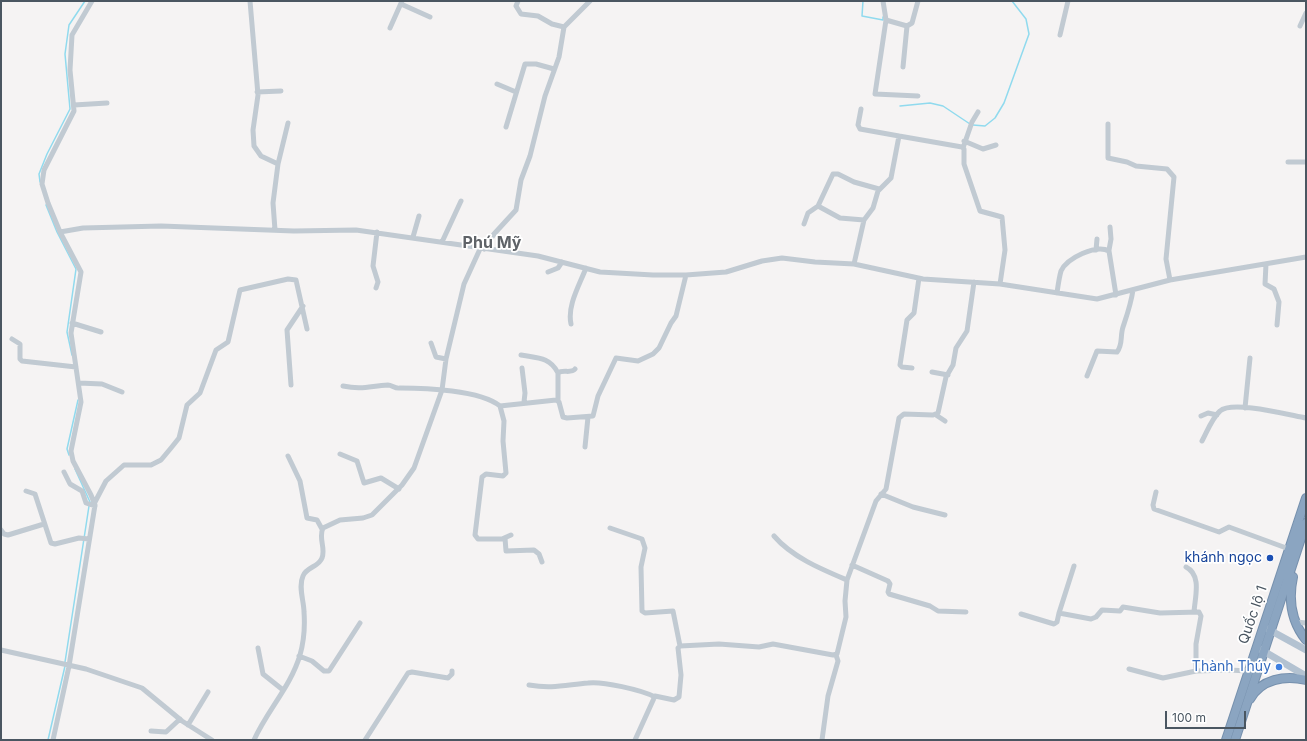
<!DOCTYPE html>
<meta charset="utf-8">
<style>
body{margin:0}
#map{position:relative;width:1307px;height:741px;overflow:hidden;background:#f5f3f3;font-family:Inter,sans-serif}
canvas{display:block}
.frame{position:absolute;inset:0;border:2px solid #4a5661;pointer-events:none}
.scale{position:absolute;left:1165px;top:711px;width:81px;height:18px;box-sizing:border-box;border:2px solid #4a5661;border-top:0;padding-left:5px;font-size:12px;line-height:14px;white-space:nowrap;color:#4a5661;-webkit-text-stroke:3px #fff;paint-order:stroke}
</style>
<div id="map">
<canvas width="1307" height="741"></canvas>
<div class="frame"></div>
<div class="scale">100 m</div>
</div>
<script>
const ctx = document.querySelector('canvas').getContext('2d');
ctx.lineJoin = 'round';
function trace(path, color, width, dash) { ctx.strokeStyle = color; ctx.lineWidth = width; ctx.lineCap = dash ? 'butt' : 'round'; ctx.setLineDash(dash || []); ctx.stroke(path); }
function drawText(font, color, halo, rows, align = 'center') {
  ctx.font = font + ' Inter,sans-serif'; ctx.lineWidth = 3.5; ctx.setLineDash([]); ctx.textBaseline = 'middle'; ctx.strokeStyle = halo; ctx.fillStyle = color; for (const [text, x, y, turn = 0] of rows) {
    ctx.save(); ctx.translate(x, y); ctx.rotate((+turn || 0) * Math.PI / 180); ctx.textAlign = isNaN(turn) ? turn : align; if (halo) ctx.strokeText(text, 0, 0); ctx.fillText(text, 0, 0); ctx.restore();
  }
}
const stream = new Path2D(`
 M863,1L862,16L883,20V17
 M900,106L930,103L943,106L970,124
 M973,125L985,126L995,118L1004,103L1029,34L1026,19L1012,1
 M40,182L39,174L47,154L70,109L65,54L69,25L85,1
 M46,205L57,232L76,269L67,332L72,355
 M69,455L67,449L78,400
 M75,469L90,502
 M65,662L89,506
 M48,740L65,666`);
const minor = new Path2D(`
 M250,1L258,95L253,130L254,146L261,156L278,164L273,203L275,230
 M518,1L516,6L521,14L538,16L552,24L564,27
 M883,1L886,20L907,26L912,23L918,1
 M401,4L430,17
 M886,20L875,94L918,96
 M1300,26L1306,13
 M390,28L402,1
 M1060,35L1068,1
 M903,67L907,26
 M497,84L516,92
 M257,92L281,91
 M74,105L107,103
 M861,109L858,125L860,129L899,136
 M1108,124V158L1127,162L1136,166L1167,169L1174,177L1166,259L1170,280
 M506,127L525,64H536L554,69
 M964,141L983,149L996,145
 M963,148L972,122L978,112
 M1288,162H1306
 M278,164L288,123
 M818,206L840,218L864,220
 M804,224L808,213L818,206L833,174H838L854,182L879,189
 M60,232L83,228L161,226L294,231L356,230L538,256L600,272L653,275H686L726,272L762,261L782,258L815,262L854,264L923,279L1000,284L1097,299L1170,280L1306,257
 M413,237L419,216
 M442,242L461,201
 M484,249L494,234L516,210L521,180L530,156L545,96L559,57L564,27L590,1
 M1096,250L1097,239
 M1109,250L1111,239L1110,227
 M854,264L864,220L873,208L878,191L891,178L899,136L962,147L964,149V164L980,211L1002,217L1005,250L1000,284
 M1266,264L1265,284L1274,289L1279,302L1277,325
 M548,272L558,268L562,262
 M376,288L378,282L373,266L377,232
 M1057,293C1058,286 1059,278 1061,271C1067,258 1096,244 1109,251L1116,295
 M72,323L101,332
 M571,324C567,306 579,286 586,268
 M12,339L20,344V359L22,361L76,367
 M431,343L436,357L446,359
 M521,355C537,358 550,357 558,373
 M522,368L525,393L524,402
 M912,368L902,367L900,365L907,320L914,313L919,278
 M932,372L948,375
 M1087,376L1097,351L1117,352C1123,345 1120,336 1123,327C1127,315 1131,304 1133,290
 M79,383L102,384L122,392
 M291,385L287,330L303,306
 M343,386C362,390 370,386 388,385C392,385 395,389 400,388C425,388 480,390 500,406L504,421L503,441L506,473L503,476L486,474L482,477L475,535L478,539H502L511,535
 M558,400V373C563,369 571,374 575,369
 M500,406L556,400L559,402L563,417L567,418L593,416L598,396L616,358L638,361L653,354L659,348L671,323L676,316L686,275
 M1245,408L1250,358
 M936,415L945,421
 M1201,416L1208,413L1217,415
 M1202,441C1207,432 1212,418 1220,411C1232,400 1289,415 1306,418
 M585,447L588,417
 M340,454L357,461L364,483L381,478L399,489
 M288,456L300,481L307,518L317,520L322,529
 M64,472L70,484L82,491L86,503L95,506
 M26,491L35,494L51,543L55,544L79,538L89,539
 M1156,492L1153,505L1154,509L1219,532L1229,527L1289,549
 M881,494L913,507L945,515
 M95,502L106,481L124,465H151L161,460L171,448L179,438L187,405L200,393L216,350L228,342L240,290L288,279L296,280L307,329
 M610,528L642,539L645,548L641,567L642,611L645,613L673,611L680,646
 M1,530L4,534L8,535L44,524
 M774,536C792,557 821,569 847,580
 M505,538L506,551L534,550L539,554L542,562
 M852,565L888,581L890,584L888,592L889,594L930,606L938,611L966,612
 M1186,567C1202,575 1195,597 1194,612
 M1059,613L1074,566
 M1021,614L1054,624L1057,622L1059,613L1091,619L1096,617L1102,610L1120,611L1123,607L1160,613L1199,612L1201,616L1196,644V671L1229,670L1248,671
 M1296,622L1306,623
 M258,648L263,674L283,690
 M1,650L86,669L142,688L182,721L212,740
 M299,656L312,661L324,671H329L360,623
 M1129,669L1163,678L1196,671
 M529,685C552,689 565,685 588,683C602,681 642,690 655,697
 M188,725L208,692
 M151,731L166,732L180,719
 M53,740L69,666L95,505L91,495L73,461L71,451L81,402L71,333L81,272L60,232L48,203L42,184L44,170L74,111L70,70L72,35L92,1
 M254,740C267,711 291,686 300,655C304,641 305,626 304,612C304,601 298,587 303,576C306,567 319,567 322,558C326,548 318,538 323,528L340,520L363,518L372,515L402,485L414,468L442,390L446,359L464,284L480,249
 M365,740L408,673L412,672L448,678L452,674V671
 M635,740L655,696L674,700L679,697L681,675L678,648L680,646L719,644L759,647L773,644L833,655L837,654L846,617L845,601L847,580L876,501L886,489L899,418L904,414L933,415L938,413L946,377L953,365L956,348L967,331L974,282
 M822,740L828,696L838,661L836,655`);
const major = new Path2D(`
 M1266,628L1306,650
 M1260,649L1306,676`);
const highway = new Path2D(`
 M1293,577C1288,600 1291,621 1306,640
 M1250,699C1261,679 1285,675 1306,680
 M1226,740L1306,498
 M1235,740L1306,523`);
const markers = [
 [1270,558,4,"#1a4fb4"],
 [1279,667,4,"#3f7fe0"]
];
const transitNames = [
 ["khánh ngọc",1262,558]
];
const streetNames = [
 ["Quốc lộ 1",1253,615,-71]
];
const shopNames = [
 ["Thành Thúy",1271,667]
];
const quarterNames = [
 ["Phú Mỹ",492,243]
];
trace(stream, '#90daee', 1.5);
trace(highway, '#7690ad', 10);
trace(minor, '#c1cad2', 5);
trace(major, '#b3c2d1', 7);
trace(highway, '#8ba5c1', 8);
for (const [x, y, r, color] of markers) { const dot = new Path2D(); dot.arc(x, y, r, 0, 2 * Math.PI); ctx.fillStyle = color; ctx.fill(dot); trace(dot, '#fff', 1.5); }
drawText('14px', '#164399', '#fff', transitNames, 'right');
drawText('14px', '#4a5661', '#fff', streetNames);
drawText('14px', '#366cbe', '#fff', shopNames, 'right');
drawText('bold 16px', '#5f6368', '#fff', quarterNames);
</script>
